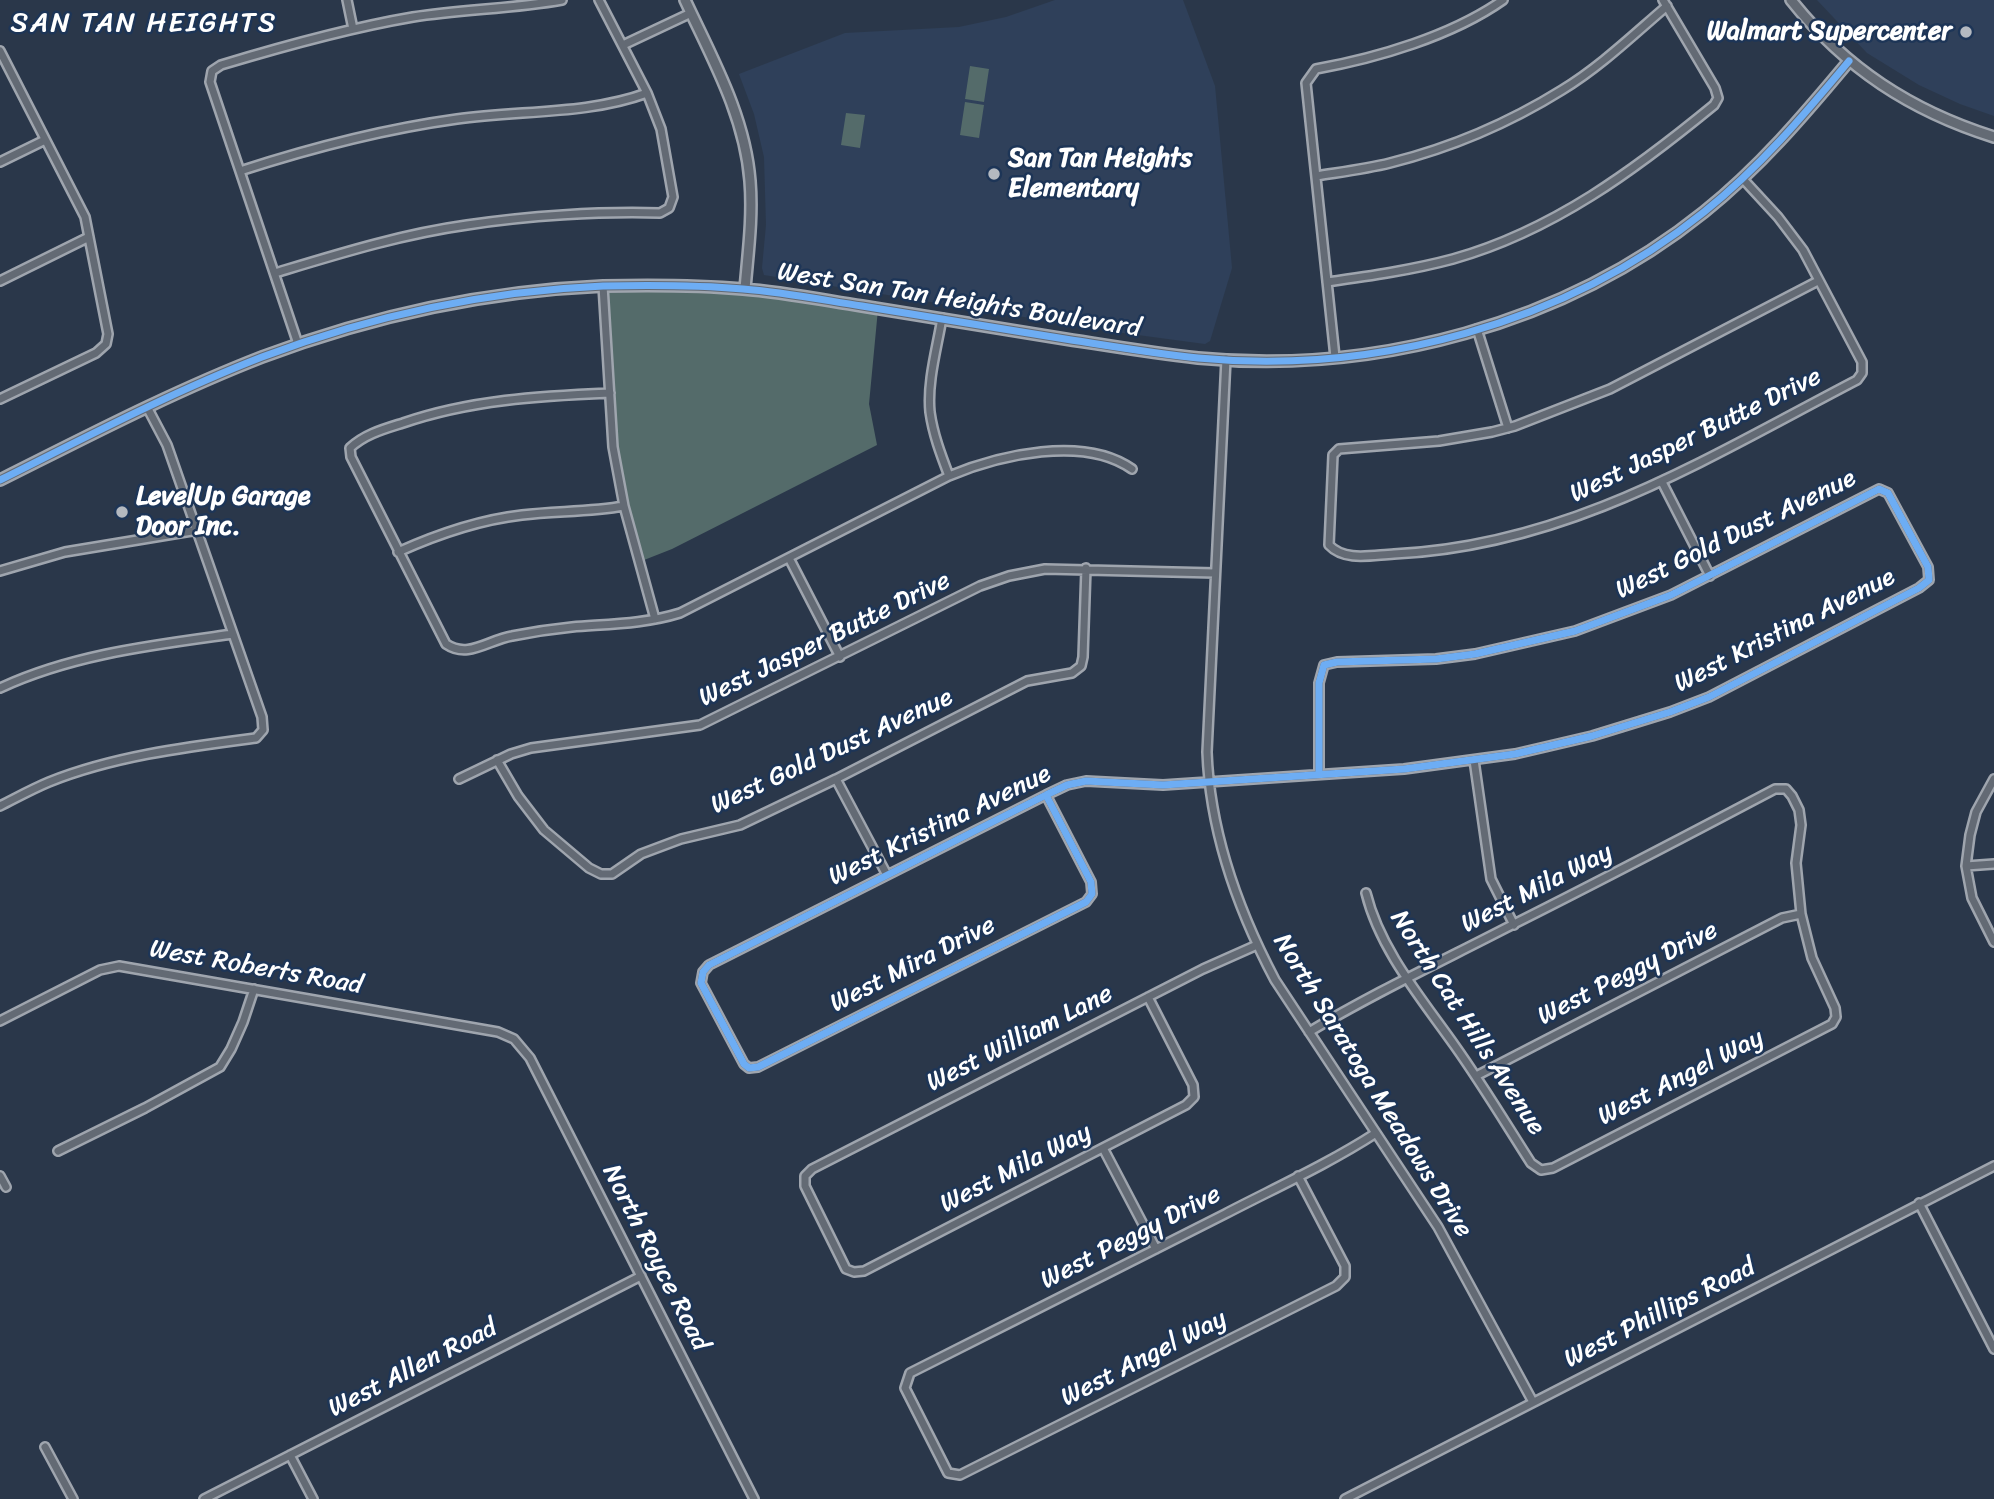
<!DOCTYPE html>
<style>
body{margin:0}
canvas{display:block;background:#2a374a}
</style>
<canvas width="1994" height="1499"></canvas>
<script>
const ctx = document.querySelector('canvas').getContext('2d');
ctx.lineJoin = 'round';
function fillPath(path, color) { ctx.fillStyle = color; ctx.fill(path, 'evenodd'); }
function trace(path, color, width, dash) { ctx.strokeStyle = color; ctx.lineWidth = width; ctx.lineCap = dash ? 'butt' : 'round'; ctx.setLineDash(dash || []); ctx.stroke(path); }
function drawText(font, color, halo, rows, align = 'center') {
  ctx.font = font + ' Sriracha,sans-serif'; ctx.lineWidth = 5; ctx.setLineDash([]); ctx.textBaseline = 'middle'; ctx.strokeStyle = halo; ctx.fillStyle = color; for (const [text, x, y, turn = 0] of rows) {
    ctx.save(); ctx.translate(x, y); ctx.rotate((+turn || 0) * Math.PI / 180); ctx.textAlign = isNaN(turn) ? turn : align; if (halo) ctx.strokeText(text, 0, 0); ctx.fillText(text, 0, 0); ctx.restore();
  }
}
const built = new Path2D(`
 M1055,0H1183L1215,86L1232,268L1210,341L1205,344L1123,333L764,275L762,268L766,225L764,157L754,114L739,74L845,33L959,27L1006,17Z
 M1817,0H1994V116L1960,104L1919,85L1867,53Z`);
const green = new Path2D(`
 M970,66L989,69L984,102L965,99Z
 M965,102L984,105L979,138L960,135Z
 M846,113L865,115L860,148L841,145Z
 M603,286L744,289L878,309L869,404L877,445L672,549L639,562L616,471Z`);
const minor = new Path2D(`
 M347,0L353,29
 M623,45L691,13
 M0,51L85,217L108,334L106,344L96,353L0,399
 M0,162L45,140
 M240,171C311,148 384,129 457,119C520,110 587,115 647,93
 M1316,176C1341,172 1366,169 1390,163C1450,148 1509,123 1562,90C1600,67 1633,35 1667,6
 M1742,178L1778,217L1803,250L1862,362V373L1857,380C1707,458 1568,546 1394,554C1372,555 1345,562 1329,545L1333,455L1339,449L1439,441L1492,432L1515,426L1610,389L1818,281
 M275,273C338,254 402,234 467,225C526,216 600,211 660,213L669,208L673,197L661,129L647,93L599,0
 M0,281L89,237
 M1327,282C1370,276 1412,270 1453,259C1553,231 1636,169 1714,105L1718,98L1715,88L1663,0
 M603,286L613,447L624,506L655,619
 M942,318C937,348 927,382 930,412C933,434 941,455 949,476
 M1477,329L1508,428
 M298,344L210,82L212,71L221,65C284,46 348,28 413,17C462,9 512,9 562,0
 M1335,357L1306,83L1316,69C1377,58 1452,36 1503,0
 M1226,359L1207,752C1210,832 1238,910 1275,980L1438,1227L1533,1402
 M610,393C539,396 470,400 403,423C384,429 365,434 350,448L351,457L446,644C468,659 488,640 512,636C532,632 552,629 572,627C608,624 645,624 680,613L949,476C999,455 1084,435 1132,469
 M1662,482L1710,576
 M398,552C438,534 478,520 522,515C556,511 590,512 624,506
 M789,558L840,657
 M0,571L65,552L198,530
 M0,688C73,654 154,645 233,634
 M497,760L518,796L544,830L589,868L601,874H612L641,854L681,839L740,825L836,779L1027,681L1072,673L1081,666L1083,657L1086,568
 M1474,760L1491,879L1514,925
 M459,779L511,754L531,748L700,725L980,586L1009,576L1045,569L1215,573
 M836,779L887,875
 M1994,779L1976,812L1970,835L1966,866L1972,898L1994,942
 M1046,795L1091,882L1092,894L1086,902L758,1067L749,1068L744,1064L701,983L703,972L709,965L1046,795L1067,785L1086,781L1163,785L1404,769L1515,754L1592,736L1670,712L1709,697L1919,588L1929,580L1928,567L1888,493L1879,489L1671,595L1575,631L1475,654L1436,659L1337,662L1324,665L1319,683V773
 M0,806C16,798 32,789 49,782C114,756 187,747 256,738L263,730L262,717L167,445L147,407
 M1966,866L1994,864
 M1148,997L1193,1085L1194,1097L1186,1105L864,1271L854,1272L846,1269L805,1186V1176L812,1169L1203,969L1257,945
 M0,1021L100,970L119,966L498,1032L514,1039L530,1058L754,1499
 M1309,1032C1372,994 1440,962 1506,928C1596,883 1686,836 1775,789H1786L1792,796L1799,810L1801,825L1796,863L1801,914L1812,958L1835,1008L1836,1017L1832,1024L1553,1168L1541,1170L1531,1163C1506,1124 1482,1084 1455,1046C1422,999 1380,950 1366,893
 M1476,1076L1782,918L1801,914
 M1103,1148L1156,1249
 M58,1151L145,1108L220,1067L231,1049L243,1022L254,989
 M0,1176L6,1187
 M1298,1176L1345,1266V1277L1336,1286L960,1475L948,1473L905,1388L910,1373C1015,1320 1120,1268 1225,1214C1275,1188 1328,1164 1376,1133
 M1919,1203L1994,1349
 M45,1447L73,1499
 M290,1455L313,1499
 M204,1499L641,1276
 M1345,1499L1994,1166`);
const tertiary = new Path2D(`
 M685,0C712,58 745,116 750,181C753,217 748,253 745,289
 M1791,0C1845,68 1911,111 1994,137
 M0,480C86,437 172,392 262,357C371,316 487,291 603,286C649,285 697,285 743,289C783,292 823,300 862,306C928,317 993,327 1059,338C1105,345 1151,353 1198,358C1375,375 1565,324 1704,212C1759,168 1804,115 1849,61`);
const cycleway = new Path2D(`
 M0,480C86,437 172,392 262,357C371,316 487,291 603,286C649,285 697,285 743,289C783,292 823,300 862,306C928,317 993,327 1059,338C1105,345 1151,353 1198,358C1375,375 1565,324 1704,212C1759,168 1804,115 1849,61
 M1046,795L1091,882L1092,894L1086,902L758,1067L749,1068L744,1064L701,983L703,972L709,965L1046,795L1067,785L1086,781L1163,785L1404,769L1515,754L1592,736L1670,712L1709,697L1919,588L1929,580L1928,567L1888,493L1879,489L1671,595L1575,631L1475,654L1436,659L1337,662L1324,665L1319,683V773`);
const markers = [
 [1966,32,7,"#b4b9c0"],
 [994,174,7,"#b4b9c0"],
 [122,512,7,"#b4b9c0"]
];
const poiNames = [
 ["Walmart Supercenter",1952,32,"right"],
 ["San Tan Heights",1008,159],
 ["Elementary",1008,189],
 ["LevelUp Garage",136,497],
 ["Door Inc.",136,527]
];
const streetNames = [
 ["West San Tan Heights Boulevard",959,301,9],
 ["West Jasper Butte Drive",1696,436,-26],
 ["West Gold Dust Avenue",1736,535,-26],
 ["West Kristina Avenue",1785,631,-27],
 ["West Jasper Butte Drive",825,640,-26],
 ["West Gold Dust Avenue",832,752,-25],
 ["West Kristina Avenue",940,826,-26],
 ["West Mila Way",1537,889,-27],
 ["West Mira Drive",913,965,-27],
 ["West Roberts Road",256,968,10],
 ["West Peggy Drive",1628,974,-27],
 ["North Cat Hills Avenue",1467,1023,57],
 ["West William Lane",1020,1039,-27],
 ["West Angel Way",1681,1078,-27],
 ["North Saratoga Meadows Drive",1372,1086,58],
 ["West Mila Way",1016,1169,-27],
 ["West Peggy Drive",1131,1238,-27],
 ["North Royce Road",655,1258,63],
 ["West Phillips Road",1660,1314,-27],
 ["West Angel Way",1144,1359,-27],
 ["West Allen Road",413,1369,-27]
];
const neighbourhoodNames = [
 ["SAN TAN HEIGHTS",144,24]
];
fillPath(built, '#2f405a');
fillPath(green, '#546b6a');
trace(minor, '#9fa5ae', 12);
trace(tertiary, '#9fa5ae', 14);
trace(minor, '#636a74', 7);
trace(tertiary, '#636a74', 9);
trace(cycleway, '#6dadf4', 7);
for (const [x, y, r, color] of markers) { const dot = new Path2D(); dot.arc(x, y, r, 0, 2 * Math.PI); ctx.fillStyle = color; ctx.fill(dot); trace(dot, '#1d3557', 2.5); }
drawText('bold 26px', '#fff', '#1d3557', poiNames, 'left');
drawText('26px', '#fff', '#1d3557', streetNames);
ctx.letterSpacing = '2px';
drawText('28px', '#fff', '#1d3557', neighbourhoodNames);
ctx.letterSpacing = '0px';
</script>
